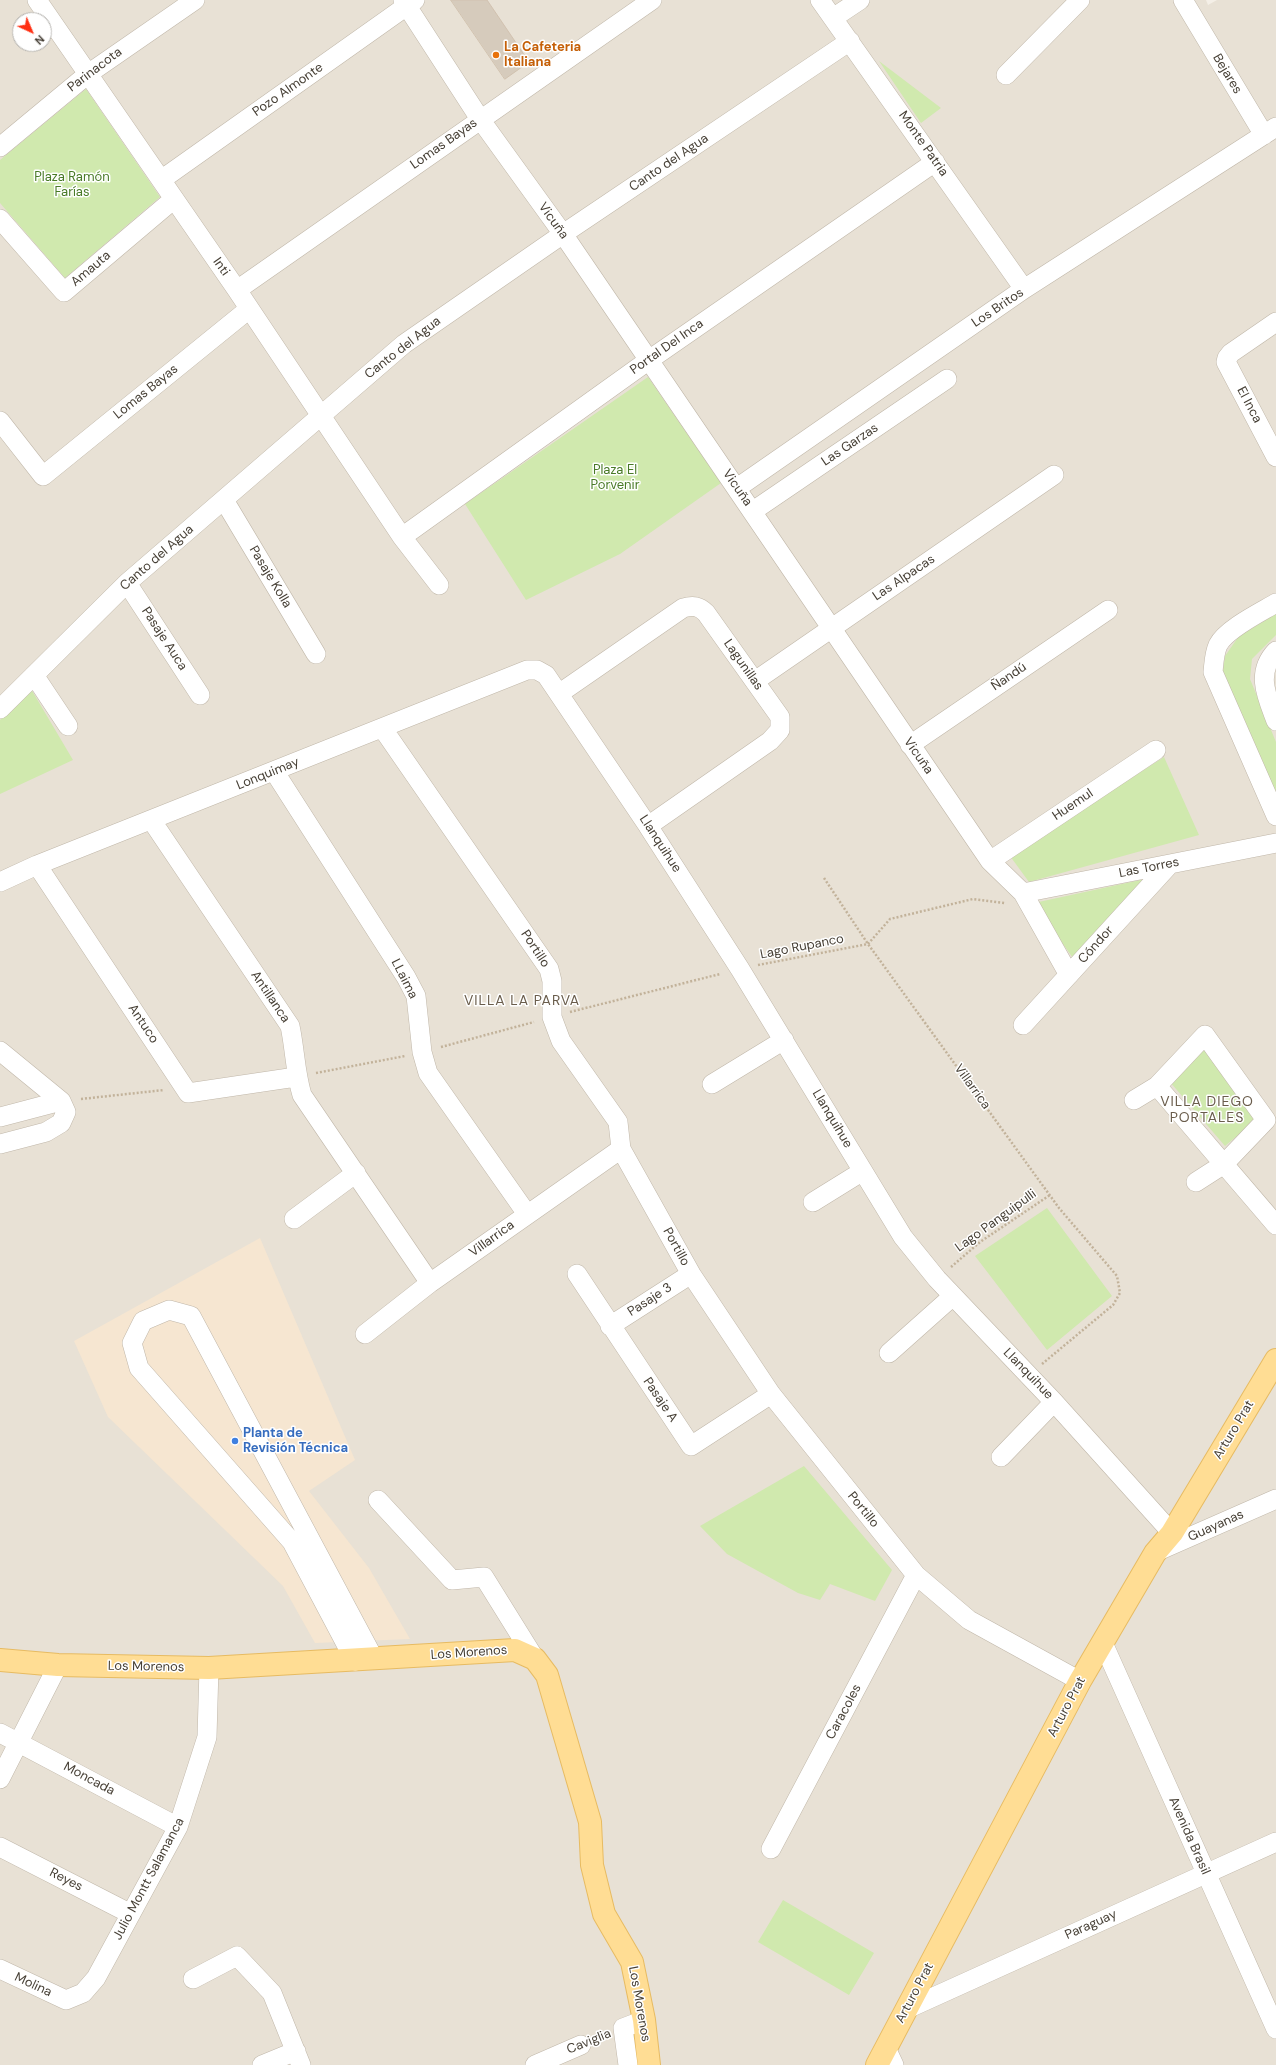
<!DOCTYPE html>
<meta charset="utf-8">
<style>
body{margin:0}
#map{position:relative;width:1276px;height:2065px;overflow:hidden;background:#f4efe7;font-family:"DM Sans",sans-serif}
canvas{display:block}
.north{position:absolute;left:12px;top:12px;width:40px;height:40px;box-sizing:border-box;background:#fff;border:1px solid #b5b3af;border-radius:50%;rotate:136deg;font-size:11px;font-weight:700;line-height:16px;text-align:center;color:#474036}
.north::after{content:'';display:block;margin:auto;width:14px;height:18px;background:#ff2f12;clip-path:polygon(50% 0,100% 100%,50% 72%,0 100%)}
</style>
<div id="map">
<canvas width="1276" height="2065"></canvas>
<div class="north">N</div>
</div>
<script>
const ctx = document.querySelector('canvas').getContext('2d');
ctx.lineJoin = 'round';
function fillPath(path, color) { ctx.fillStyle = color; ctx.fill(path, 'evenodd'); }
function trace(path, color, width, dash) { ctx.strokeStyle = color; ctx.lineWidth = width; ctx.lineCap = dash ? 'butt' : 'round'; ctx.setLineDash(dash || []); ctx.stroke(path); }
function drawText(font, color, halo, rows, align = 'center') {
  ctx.font = font + ' "DM Sans",sans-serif'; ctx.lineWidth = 3; ctx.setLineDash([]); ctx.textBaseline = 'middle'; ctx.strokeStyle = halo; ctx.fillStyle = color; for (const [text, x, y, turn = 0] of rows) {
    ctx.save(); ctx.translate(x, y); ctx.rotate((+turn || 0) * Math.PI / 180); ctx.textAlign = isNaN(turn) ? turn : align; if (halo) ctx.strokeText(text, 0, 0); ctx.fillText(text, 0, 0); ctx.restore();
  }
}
const residential = new Path2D(`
 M0,0H1206L1208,5L1217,0H1276V2065H0ZM20,20H44V44H20Z`);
const commercial = new Path2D(`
 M260,1238L355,1460L309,1491L369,1568L410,1639L315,1643L283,1586L108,1417L74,1341Z`);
const green = new Path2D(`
 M879,61L941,108L921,123Z
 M86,89L160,197L65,278L0,203V160Z
 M648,377L721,483L620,554L526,600L465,504Z
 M1276,614V635L1252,659L1250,679L1276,742V799L1223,671L1225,656L1239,636Z
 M31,689L73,760L0,794V720Z
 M1164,757L1199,835L1029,882L1010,856Z
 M1145,879L1075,961L1034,903Z
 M1206,1044L1257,1119L1225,1146L1170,1082Z
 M1047,1208L1112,1296L1047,1350L975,1256Z
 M804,1466L892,1570L875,1601L830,1584L820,1600L798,1593L727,1554L700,1526Z
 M783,1900L874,1953L849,1995L758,1942Z`);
const building = new Path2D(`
 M451,0H487L529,62L505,79Z`);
const path = new Path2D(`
 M824,878L868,944L1059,1208L1117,1276L1120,1293L1113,1305L1042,1364
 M758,965L868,944L890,919L973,899L1005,903
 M570,1012L720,974
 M441,1047L534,1022
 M316,1073L405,1056
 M81,1099L164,1090
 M951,1267L980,1242L1050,1195`);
const minor = new Path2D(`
 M37,0L237,290L402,537L439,585
 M403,0L480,119L563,234L990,861L1023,893L1069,975
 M820,0L1024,289
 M1183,0L1264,135
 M833,18L860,0
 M1006,75L1080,0
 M0,147L88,74L195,0
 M161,180L415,0
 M0,219L64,292L174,199
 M237,290L652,0
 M1276,322L1231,353L1227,358L1226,362L1276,457
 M0,421L43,476L249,309
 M737,488L1024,289L1276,127
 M224,500L316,654
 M753,511L947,379
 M402,537L649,360L935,162
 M127,583L200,695
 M1276,603C1261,612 1226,629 1218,645C1214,654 1214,663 1213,672L1276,816
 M1276,651C1255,673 1267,697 1276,721
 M34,675L68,726
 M755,681L1054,475
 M560,693L683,608C693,605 699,606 706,613L780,717V730L770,741L648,826
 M0,709L127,583L404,344L563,234L850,41
 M383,729L549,969L552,981V1017L561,1041L618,1122L621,1149L691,1274L771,1394L916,1575L969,1620L1080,1681
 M910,745L1108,610
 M274,771L406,977L416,996L422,1052L428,1073L527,1214
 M152,821L290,1026C295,1049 295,1072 302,1095L430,1283
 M990,861L1156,750
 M37,865L188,1093L296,1077
 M0,882L37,865L527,670H537L546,675L648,826L740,969L903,1237L937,1279L1054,1402L1172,1533
 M1023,893L1276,843
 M1023,1025L1170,864
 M0,1051L61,1101L66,1112L61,1123L46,1132L0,1144
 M712,1084L784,1040
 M1157,1086L1276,1225
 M1134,1100L1157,1086L1205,1035L1266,1120L1224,1164L1196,1182
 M0,1117L61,1101
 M813,1202L863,1171
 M294,1219L356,1173
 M577,1274L691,1446L771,1394
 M610,1326L691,1274
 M365,1334L430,1283L621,1149
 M889,1353L953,1296
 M1001,1457L1054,1402
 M378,1500L452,1580L484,1577L535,1659
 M1160,1550L1276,1499
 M1103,1643L1276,2029
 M355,1661L292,1542L139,1368L132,1343L143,1321L169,1310L191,1316L374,1659
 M0,1733L178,1827
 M0,1779L58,1665
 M0,1847L131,1914
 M771,1849L916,1575
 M0,1969L66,2000L83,1993L96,1978L178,1827L207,1737L209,1668
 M193,1979L237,1956L272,1993L301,2065
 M907,2009L1276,1842
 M886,2048L894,2065
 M262,2065L296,2051
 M535,2065L581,2045
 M628,2065L623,2028L644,2020`);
const major = new Path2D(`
 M0,1660L58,1665L209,1668L515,1650L535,1659L547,1675L590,1822L592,1865L604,1914L632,1962L644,2020L649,2065
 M877,2065L1080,1681L1155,1553L1172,1533L1276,1360`);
const markers = [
 [496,55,4,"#e8710a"],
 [235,1441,4,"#3f7fe0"]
];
const foodNames = [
 ["La Cafeteria",504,48],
 ["Italiana",504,63]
];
const streetNames = [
 ["Parinacota",95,70,-37],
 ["Bejares",1227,74,59],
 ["Pozo Almonte",288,90,-35],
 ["Lomas Bayas",444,144,-35],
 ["Monte Patria",923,144,55],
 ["Canto del Agua",669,163,-34],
 ["Vicuña",553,221,54],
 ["Inti",221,267,55],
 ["Amauta",91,269,-40],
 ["Los Britos",998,308,-34],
 ["Portal Del Inca",667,347,-35],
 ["Canto del Agua",403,348,-38],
 ["Lomas Bayas",146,392,-39],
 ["El Inca",1249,405,62],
 ["Las Garzas",850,445,-34],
 ["Vicuña",737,488,55],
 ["Canto del Agua",157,558,-41],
 ["Pasaje Kolla",270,577,59],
 ["Las Alpacas",904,578,-34],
 ["Pasaje Auca",164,639,57],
 ["Lagunillas",743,665,55],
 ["Ñandú",1009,677,-34],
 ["Vicuña",918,756,55],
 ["Lonquimay",268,774,-22],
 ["Huemul",1073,805,-34],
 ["Llanquihue",660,844,57],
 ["Las Torres",1149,868,-11],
 ["Cóndor",1096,945,-48],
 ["Lago Rupanco",802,947,-11],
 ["Portillo",535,949,57],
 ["LLaima",404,979,63],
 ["Antillanca",270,997,56],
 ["Antuco",143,1024,56],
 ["Villarrica",972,1087,54],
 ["Llanquihue",832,1119,59],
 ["Lago Panguipulli",996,1221,-36],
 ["Villarrica",492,1239,-36],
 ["Portillo",676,1247,61],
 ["Pasaje 3",650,1300,-33],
 ["Llanquihue",1028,1374,46],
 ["Pasaje A",660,1400,56],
 ["Arturo Prat",1234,1430,-59],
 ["Portillo",863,1510,51],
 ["Guayanas",1216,1526,-24],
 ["Los Morenos",469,1653,-4],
 ["Los Morenos",146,1667,1],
 ["Arturo Prat",1067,1707,-62],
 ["Caracoles",844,1712,-62],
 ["Moncada",89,1779,28],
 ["Avenida Brasil",1189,1836,66],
 ["Julio Montt Salamanca",149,1879,-62],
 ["Reyes",66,1880,27],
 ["Paraguay",1091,1925,-24],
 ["Molina",33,1985,25],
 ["Arturo Prat",915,1993,-62],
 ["Los Morenos",639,2004,80],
 ["Caviglia",589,2042,-22]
];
const parkNames = [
 ["Plaza Ramón",72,178],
 ["Farías",72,193],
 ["Plaza El",615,471],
 ["Porvenir",615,486]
];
const shopNames = [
 ["Planta de",243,1434],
 ["Revisión Técnica",243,1449]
];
const neighbourhoodNames = [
 ["VILLA LA PARVA",522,1001],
 ["VILLA DIEGO",1207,1102],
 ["PORTALES",1207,1118]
];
fillPath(residential, '#e8e1d5');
fillPath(commercial, '#f6e6d1');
fillPath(green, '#d0e9ae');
fillPath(building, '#d6cbbc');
trace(building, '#d1c2af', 1);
trace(minor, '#c0b7a9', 20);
trace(major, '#e7bb62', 24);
trace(path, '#c2b29a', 2.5, [2, 2]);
trace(minor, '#fff', 19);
trace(major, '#ffdd94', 22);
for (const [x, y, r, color] of markers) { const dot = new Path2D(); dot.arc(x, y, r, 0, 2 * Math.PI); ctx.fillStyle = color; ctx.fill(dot); trace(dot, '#fff', 1.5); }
drawText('bold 13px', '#c56008', '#fff', foodNames, 'left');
drawText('13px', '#474036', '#fff', streetNames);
drawText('13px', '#497a27', '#fff', parkNames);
drawText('bold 13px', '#366cbe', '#fff', shopNames, 'left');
ctx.letterSpacing = '1px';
drawText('14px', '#6a5d4c', '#fff', neighbourhoodNames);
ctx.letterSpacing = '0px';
</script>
